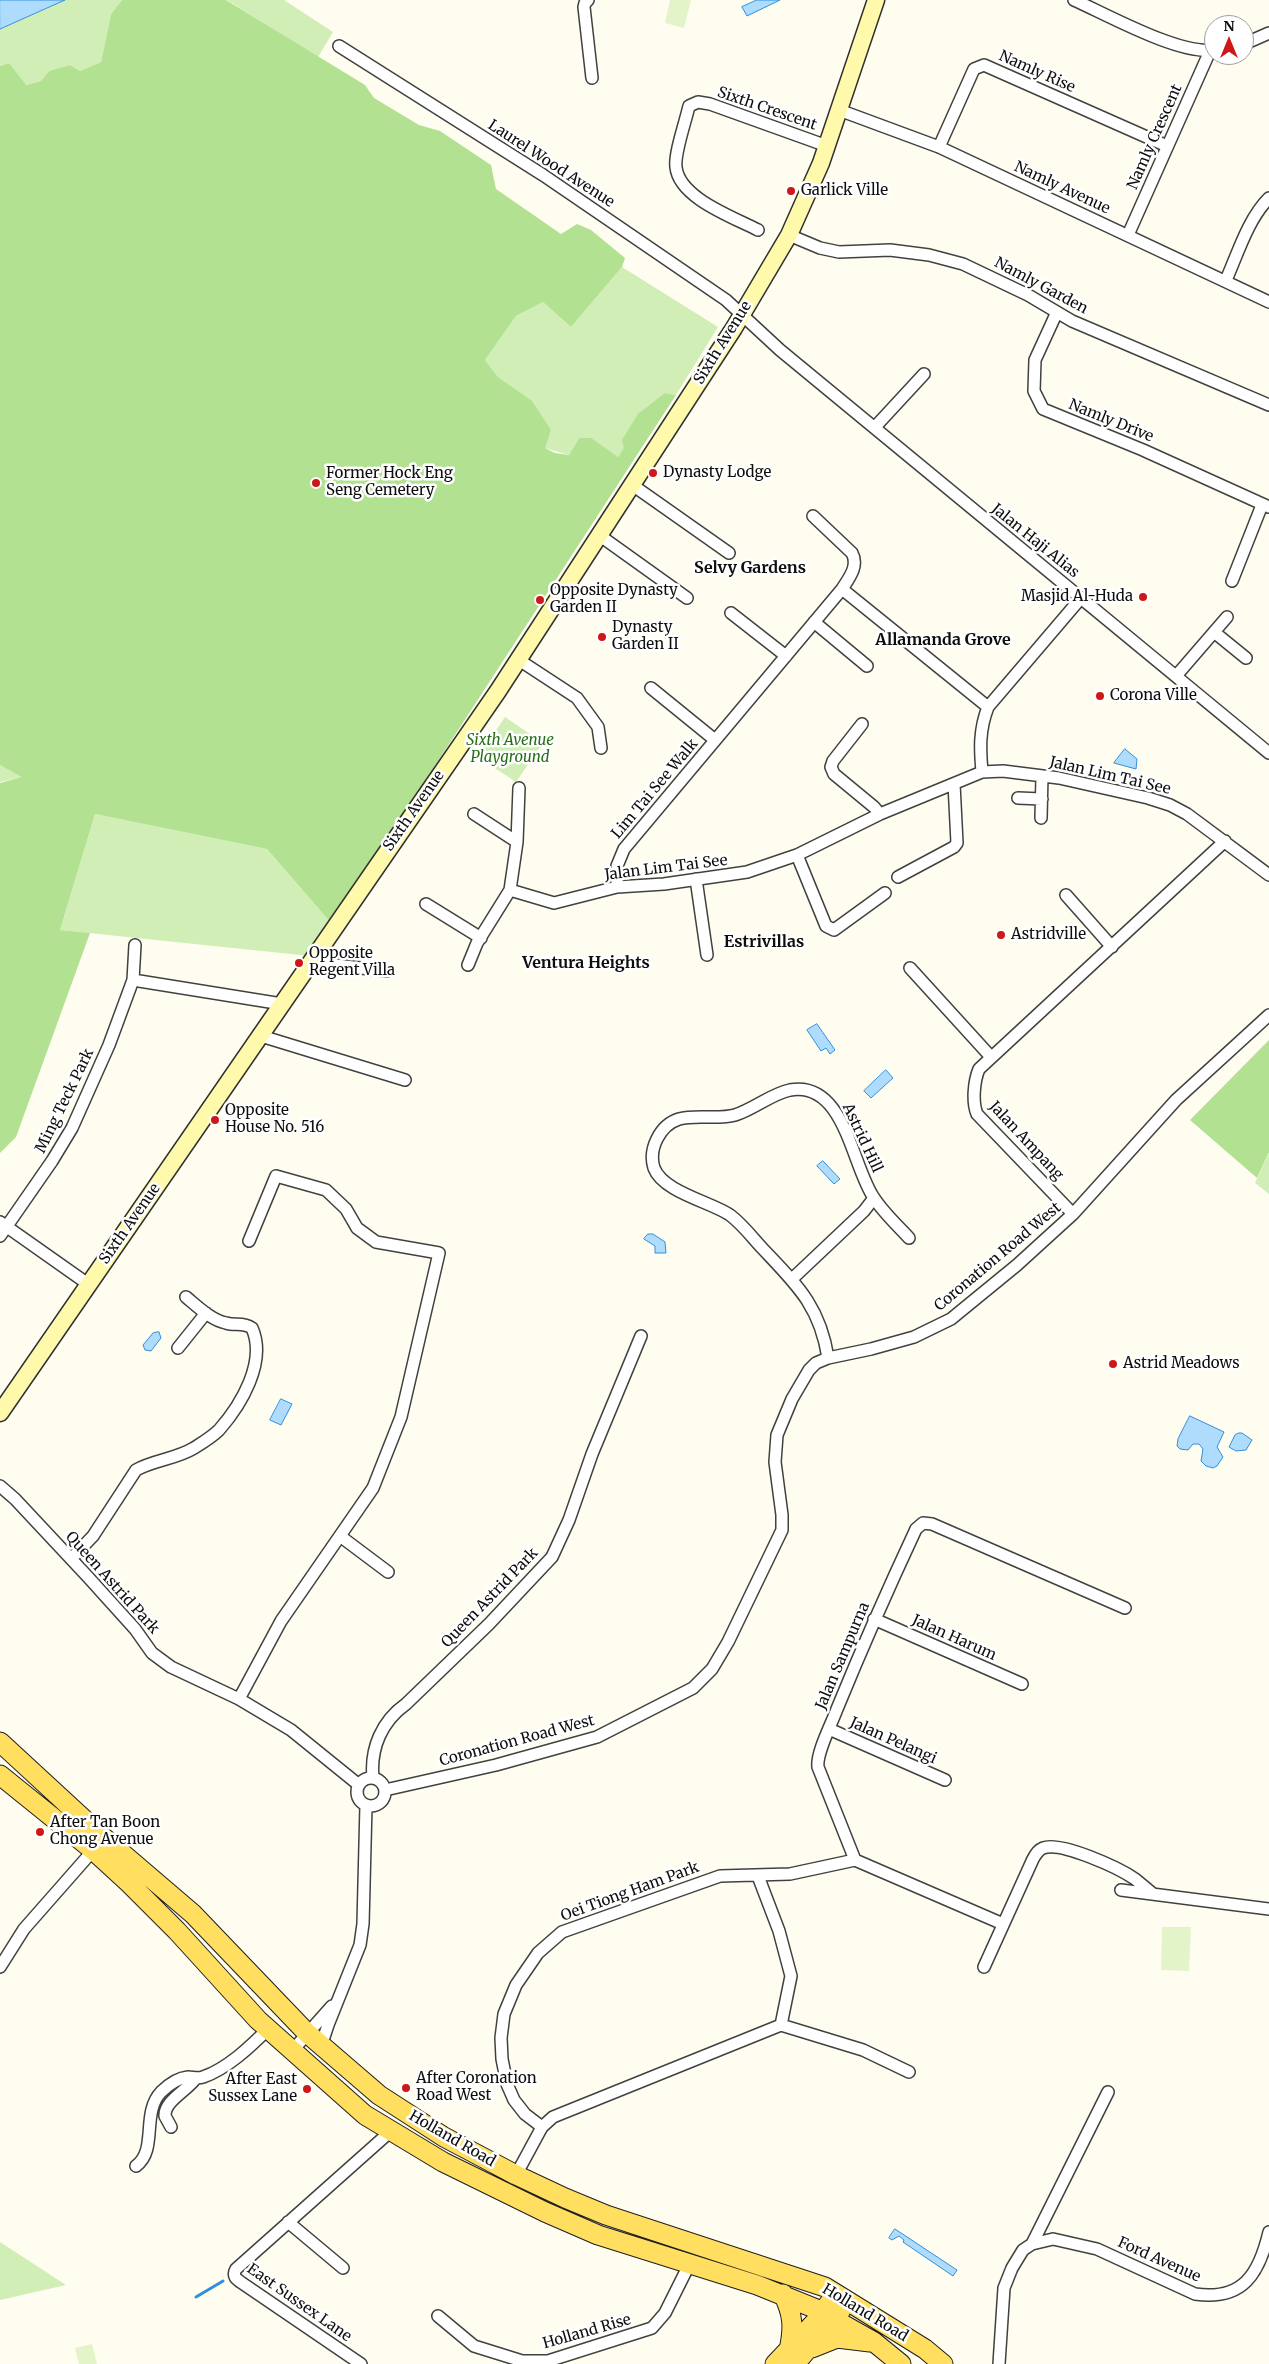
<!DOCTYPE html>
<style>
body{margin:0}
#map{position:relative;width:1269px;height:2364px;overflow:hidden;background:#fffdf0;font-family:Merriweather,serif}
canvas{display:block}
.north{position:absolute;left:1204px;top:15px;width:50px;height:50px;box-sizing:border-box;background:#fff;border:1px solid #9f9f9f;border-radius:50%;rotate:0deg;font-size:14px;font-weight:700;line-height:20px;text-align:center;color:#0e0e0e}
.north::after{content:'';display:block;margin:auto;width:18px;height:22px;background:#ce1719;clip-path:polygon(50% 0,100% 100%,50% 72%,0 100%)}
</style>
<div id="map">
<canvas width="1269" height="2364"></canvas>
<div class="north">N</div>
</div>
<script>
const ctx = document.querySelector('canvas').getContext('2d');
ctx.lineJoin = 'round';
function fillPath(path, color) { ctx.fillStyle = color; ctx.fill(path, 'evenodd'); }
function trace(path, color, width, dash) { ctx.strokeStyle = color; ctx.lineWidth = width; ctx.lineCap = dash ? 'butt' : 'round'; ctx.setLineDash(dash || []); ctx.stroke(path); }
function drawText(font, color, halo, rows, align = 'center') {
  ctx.font = font + ' Merriweather,serif'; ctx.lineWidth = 5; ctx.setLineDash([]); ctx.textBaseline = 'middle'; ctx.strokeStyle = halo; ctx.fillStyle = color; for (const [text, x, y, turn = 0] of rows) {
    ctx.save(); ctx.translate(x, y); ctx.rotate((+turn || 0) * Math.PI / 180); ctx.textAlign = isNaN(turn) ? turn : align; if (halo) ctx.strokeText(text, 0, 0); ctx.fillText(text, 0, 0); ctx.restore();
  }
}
const green = new Path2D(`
 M50,0H122L111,14L101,62L80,71L70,65L49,71L41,81L25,85L9,63L0,66V29L53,6Z
 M227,0H284L333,32L318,57Z
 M622,267L718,327L676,395L665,393L618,457L579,438L569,455L545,448L532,402L498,377L485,360L516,316L543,302L571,327Z
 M505,717L543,743L516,782L478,757Z
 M0,765L23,777L0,782Z
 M95,814L267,849L332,924L310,956L60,930Z
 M1269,1153V1194L1255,1183Z
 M0,2242L66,2285L0,2300Z`);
const forest = new Path2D(`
 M122,0H226L365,85L374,98L419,125L440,131L491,165L496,189L561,234L577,224L591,230L625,258L622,267L571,327L543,302L516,316L485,360L498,377L532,401L551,430L545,448L555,453L569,455L579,438H591L618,457L624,448L622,440L638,414L665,393L676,395L332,924L267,849L95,814L60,930L90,933L16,1137L0,1153V783L22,777L0,765V66L9,63L26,85L41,81L49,71L70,65L80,71L101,62L111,14Z
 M1269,1040V1152L1257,1178L1190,1120Z`);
const pitch = new Path2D(`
 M670,0H691L684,28L665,23Z
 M1162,1927H1191L1189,1971L1161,1970Z
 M92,2344L97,2364H79L75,2348Z`);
const water = new Path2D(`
 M0,0H65L0,29Z
 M757,0H780L747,16L742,7Z
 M1125,749L1137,759L1136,769L1114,763Z
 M817,1024L835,1050L830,1054L826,1048L821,1051L807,1030Z
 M886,1070L893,1078L871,1098L864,1091Z
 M823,1161L840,1179L834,1184L817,1166Z
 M648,1234H653L665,1242L666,1253H655V1246L644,1239Z
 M159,1332L161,1338L151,1351L145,1350L143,1345L153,1333Z
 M281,1399L292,1404L281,1425L270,1420Z
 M1190,1416L1224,1432L1217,1447L1223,1457L1217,1466L1213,1468L1206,1466L1201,1461L1203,1449L1199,1444H1193L1188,1450L1180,1449L1177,1446L1178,1439Z
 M1239,1433H1242L1252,1440L1246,1450L1236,1451L1229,1447L1235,1435Z
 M895,2229L957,2270L953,2276L903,2242L904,2240L899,2236L892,2240L889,2238Z`);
const stream = new Path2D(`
 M196,2297L223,2281`);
const minor = new Path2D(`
 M588,0L585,3L584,7L592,78
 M1074,0C1108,15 1179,55 1214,50
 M1244,44L1269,33
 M339,46L543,175L726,300L780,350L1269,753
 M839,110L939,147L1269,302
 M939,147L974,69L984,65L1167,146
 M758,230C733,217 679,198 676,167C674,154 686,120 689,106L698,102L710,104L827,146
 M789,235L820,248L839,252L890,250L929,255L963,264L1028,295L1072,321L1269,405
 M1128,235L1210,51
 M1226,280C1238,253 1248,219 1269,198
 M1057,312L1035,360L1034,391L1043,409L1143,450L1269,507
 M875,427L924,374
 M631,484L729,553
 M599,535L687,598
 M1232,581L1262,505
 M842,589L988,707
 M731,613L786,656
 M814,622L867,666
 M1214,632L1246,658
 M519,660L577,698L598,727L601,748
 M1176,676L1227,617
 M651,688L715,740
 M862,724L833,761L831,767L834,774L874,807L880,814
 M982,772C980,749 979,730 988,707L1081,598
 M1018,798L1042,799
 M474,814L517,842
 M1041,818L1042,776
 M797,855L826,926L834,930L885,893
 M898,877L954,847L957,843L954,784
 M696,879L707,955
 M617,887V866L624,849L842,589C849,578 859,566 852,553L813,516
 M510,890L554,903L617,887L664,884L747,872L797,855L880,814L982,772L1003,771L1059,778L1148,798L1170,805L1187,814L1269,875
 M1066,895L1112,947
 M426,904L481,938
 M310,962L387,971
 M468,965L477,943L510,890L517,842L519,788
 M910,968L991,1057
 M133,980L282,1004
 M261,1036L405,1080
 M1073,1214L977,1114C972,1102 974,1081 979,1069L1225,841
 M0,1222L88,1284
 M0,1236L52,1161L72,1128L109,1045L133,980L135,945
 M792,1279L864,1211L874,1198
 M178,1348L206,1313
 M828,1358C820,1306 797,1285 762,1248C752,1237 742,1224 730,1215C711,1202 663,1192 654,1168C648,1149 660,1125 679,1119C697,1114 717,1120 735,1115C754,1109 771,1094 790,1090C845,1080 852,1167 874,1198C883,1212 897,1225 909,1238
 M0,1486L15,1499L88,1577L135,1629L152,1653L171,1667L239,1699L291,1730L359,1785
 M340,1536L388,1572
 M71,1559L93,1536L136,1470C154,1460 176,1459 194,1448C202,1443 212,1437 219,1430C241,1405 267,1362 252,1328C243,1322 235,1326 226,1323C211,1320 197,1306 186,1297
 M874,1619L1022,1684
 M239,1699L281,1621L373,1488L401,1417L439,1253L376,1242L357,1228L346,1209L326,1190L276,1176L249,1241
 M829,1729L945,1780
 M357 1792a14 14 0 1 1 28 0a14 14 0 1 1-28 0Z
 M373,1778C370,1748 382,1721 406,1704L489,1624L552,1557L569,1520L592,1454L641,1336
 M385,1790L496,1765L597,1737L693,1688L712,1669L728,1642L782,1530V1515L775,1462L777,1435L792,1399L809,1370L816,1363L828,1358L871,1349L914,1337L951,1319L1017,1265L1073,1214L1176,1100L1269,1015
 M758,1876L779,1931L791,1976L781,2025
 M1121,1890L1269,1909
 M1003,1924L855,1860L818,1767C816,1753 832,1723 837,1709C862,1648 888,1589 916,1529L923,1523L932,1524L1125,1608
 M0,1967L24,1929L97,1846
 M984,1967L1033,1859C1036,1854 1038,1850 1043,1848C1061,1841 1119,1868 1135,1879C1141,1884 1147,1889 1153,1894
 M321,2046L328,2025L360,1945L363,1924L366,1805
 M292,2051L332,2006
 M171,2127L165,2116C164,2101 188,2090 196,2078
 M542,2127L525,2114L514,2100L507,2084L502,2059L501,2038L504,2014L516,1985L538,1953L562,1932L720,1876L790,1874L855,1860
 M136,2166C158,2150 141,2113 161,2092C168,2085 178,2078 188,2077C193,2077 198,2079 203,2077C227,2069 251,2046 268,2029
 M516,2175L542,2127L553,2117L781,2025L863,2050L909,2072
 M288,2222L343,2268
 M1032,2244L1108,2092
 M438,2316L474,2346L522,2361H548L652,2328L665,2313L689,2265
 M361,2364L242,2283C236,2279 232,2276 236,2269L391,2131
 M999,2364L1004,2288L1012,2268L1023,2250L1032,2244L1053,2239L1097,2249L1195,2294C1243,2301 1259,2274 1269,2232`);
const secondary = new Path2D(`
 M0,1413L498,691L734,328L789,235L821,163L876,0`);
const primary = new Path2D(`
 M0,1742L103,1837L193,1914L307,2033L379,2095L444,2137L516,2175L565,2198L606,2215L825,2287L925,2349L943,2364
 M0,1775L93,1850L129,1883L177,1931L258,2020L365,2115L443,2162L545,2212L598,2235L757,2285L814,2308L874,2342L901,2364
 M783,2294C793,2314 794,2327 789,2350
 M812,2348L837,2338L870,2342
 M775,2364L815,2322L830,2302
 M795,2364L841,2310`);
const markers = [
 [791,191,5,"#ce1719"],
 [653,473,5,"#ce1719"],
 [316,483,5,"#ce1719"],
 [1143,597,5,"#ce1719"],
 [540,600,5,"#ce1719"],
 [602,637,5,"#ce1719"],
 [1100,696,5,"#ce1719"],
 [1001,935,5,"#ce1719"],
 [299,963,5,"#ce1719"],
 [215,1120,5,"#ce1719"],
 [1113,1364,5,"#ce1719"],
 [40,1832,5,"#ce1719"],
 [406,2088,5,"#ce1719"],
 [307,2089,5,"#ce1719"]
];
const streetNames = [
 ["Namly Rise",1037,72,24],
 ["Sixth Crescent",767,109,19],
 ["Namly Crescent",1155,137,-66],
 ["Laurel Wood Avenue",551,164,33],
 ["Namly Avenue",1062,188,25],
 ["Namly Garden",1041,286,28],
 ["Sixth Avenue",723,343,-58],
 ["Namly Drive",1111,421,22],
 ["Jalan Haji Alias",1035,541,39],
 ["Jalan Lim Tai See",1110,776,13],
 ["Lim Tai See Walk",655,789,-50],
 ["Sixth Avenue",414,811,-55],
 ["Jalan Lim Tai See",666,868,-7],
 ["Ming Teck Park",65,1101,-64],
 ["Astrid Hill",862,1138,65],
 ["Jalan Ampang",1026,1141,47],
 ["Sixth Avenue",130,1224,-55],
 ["Coronation Road West",998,1257,-40],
 ["Queen Astrid Park",112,1583,48],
 ["Queen Astrid Park",490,1598,-46],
 ["Jalan Harum",954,1638,24],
 ["Jalan Sampurna",843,1656,-67],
 ["Coronation Road West",517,1741,-15],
 ["Jalan Pelangi",893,1741,24],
 ["Oei Tiong Ham Park",630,1892,-20],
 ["Holland Road",452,2139,30],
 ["Ford Avenue",1159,2260,24],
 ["East Sussex Lane",299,2303,35],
 ["Holland Road",865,2313,31],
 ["Holland Rise",587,2332,-16]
];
const poiNames = [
 ["Garlick Ville",801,191],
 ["Dynasty Lodge",663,473],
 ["Former Hock Eng",326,474],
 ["Seng Cemetery",326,491],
 ["Opposite Dynasty",550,591],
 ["Garden II",550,608],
 ["Masjid Al-Huda",1133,597,"right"],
 ["Dynasty",612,628],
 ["Garden II",612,645],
 ["Corona Ville",1110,696],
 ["Astridville",1011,935],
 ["Opposite",309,954],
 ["Regent Villa",309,971],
 ["Opposite",225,1111],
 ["House No. 516",225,1128],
 ["Astrid Meadows",1123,1364],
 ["After Tan Boon",50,1823],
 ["Chong Avenue",50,1840],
 ["After Coronation",416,2079],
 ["Road West",416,2096],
 ["After East",297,2080,"right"],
 ["Sussex Lane",297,2097,"right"]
];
const parkNames = [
 ["Sixth Avenue",510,741],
 ["Playground",510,758]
];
const neighbourhoodNames = [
 ["Selvy Gardens",750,568],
 ["Allamanda Grove",943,640],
 ["Estrivillas",764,942],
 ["Ventura Heights",586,963]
];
fillPath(green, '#d0eeb5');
fillPath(forest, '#b3e192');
fillPath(pitch, '#e3f4c8');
fillPath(water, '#afdcfc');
trace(water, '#2e90db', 1);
trace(stream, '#2e90db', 3);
trace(minor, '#414141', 14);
trace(secondary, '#303030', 19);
trace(primary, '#1f1f1f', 21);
trace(minor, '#fff', 11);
trace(secondary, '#fff9ab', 16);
trace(primary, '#ffde60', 19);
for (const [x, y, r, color] of markers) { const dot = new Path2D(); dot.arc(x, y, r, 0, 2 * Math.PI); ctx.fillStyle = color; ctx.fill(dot); trace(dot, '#fff', 2); }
drawText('15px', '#0e0e0e', '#fff', streetNames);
drawText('15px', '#0e0e0e', '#fff', poiNames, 'left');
drawText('italic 15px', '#266e17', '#fff', parkNames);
drawText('bold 16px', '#0e0e0e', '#fff', neighbourhoodNames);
</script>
